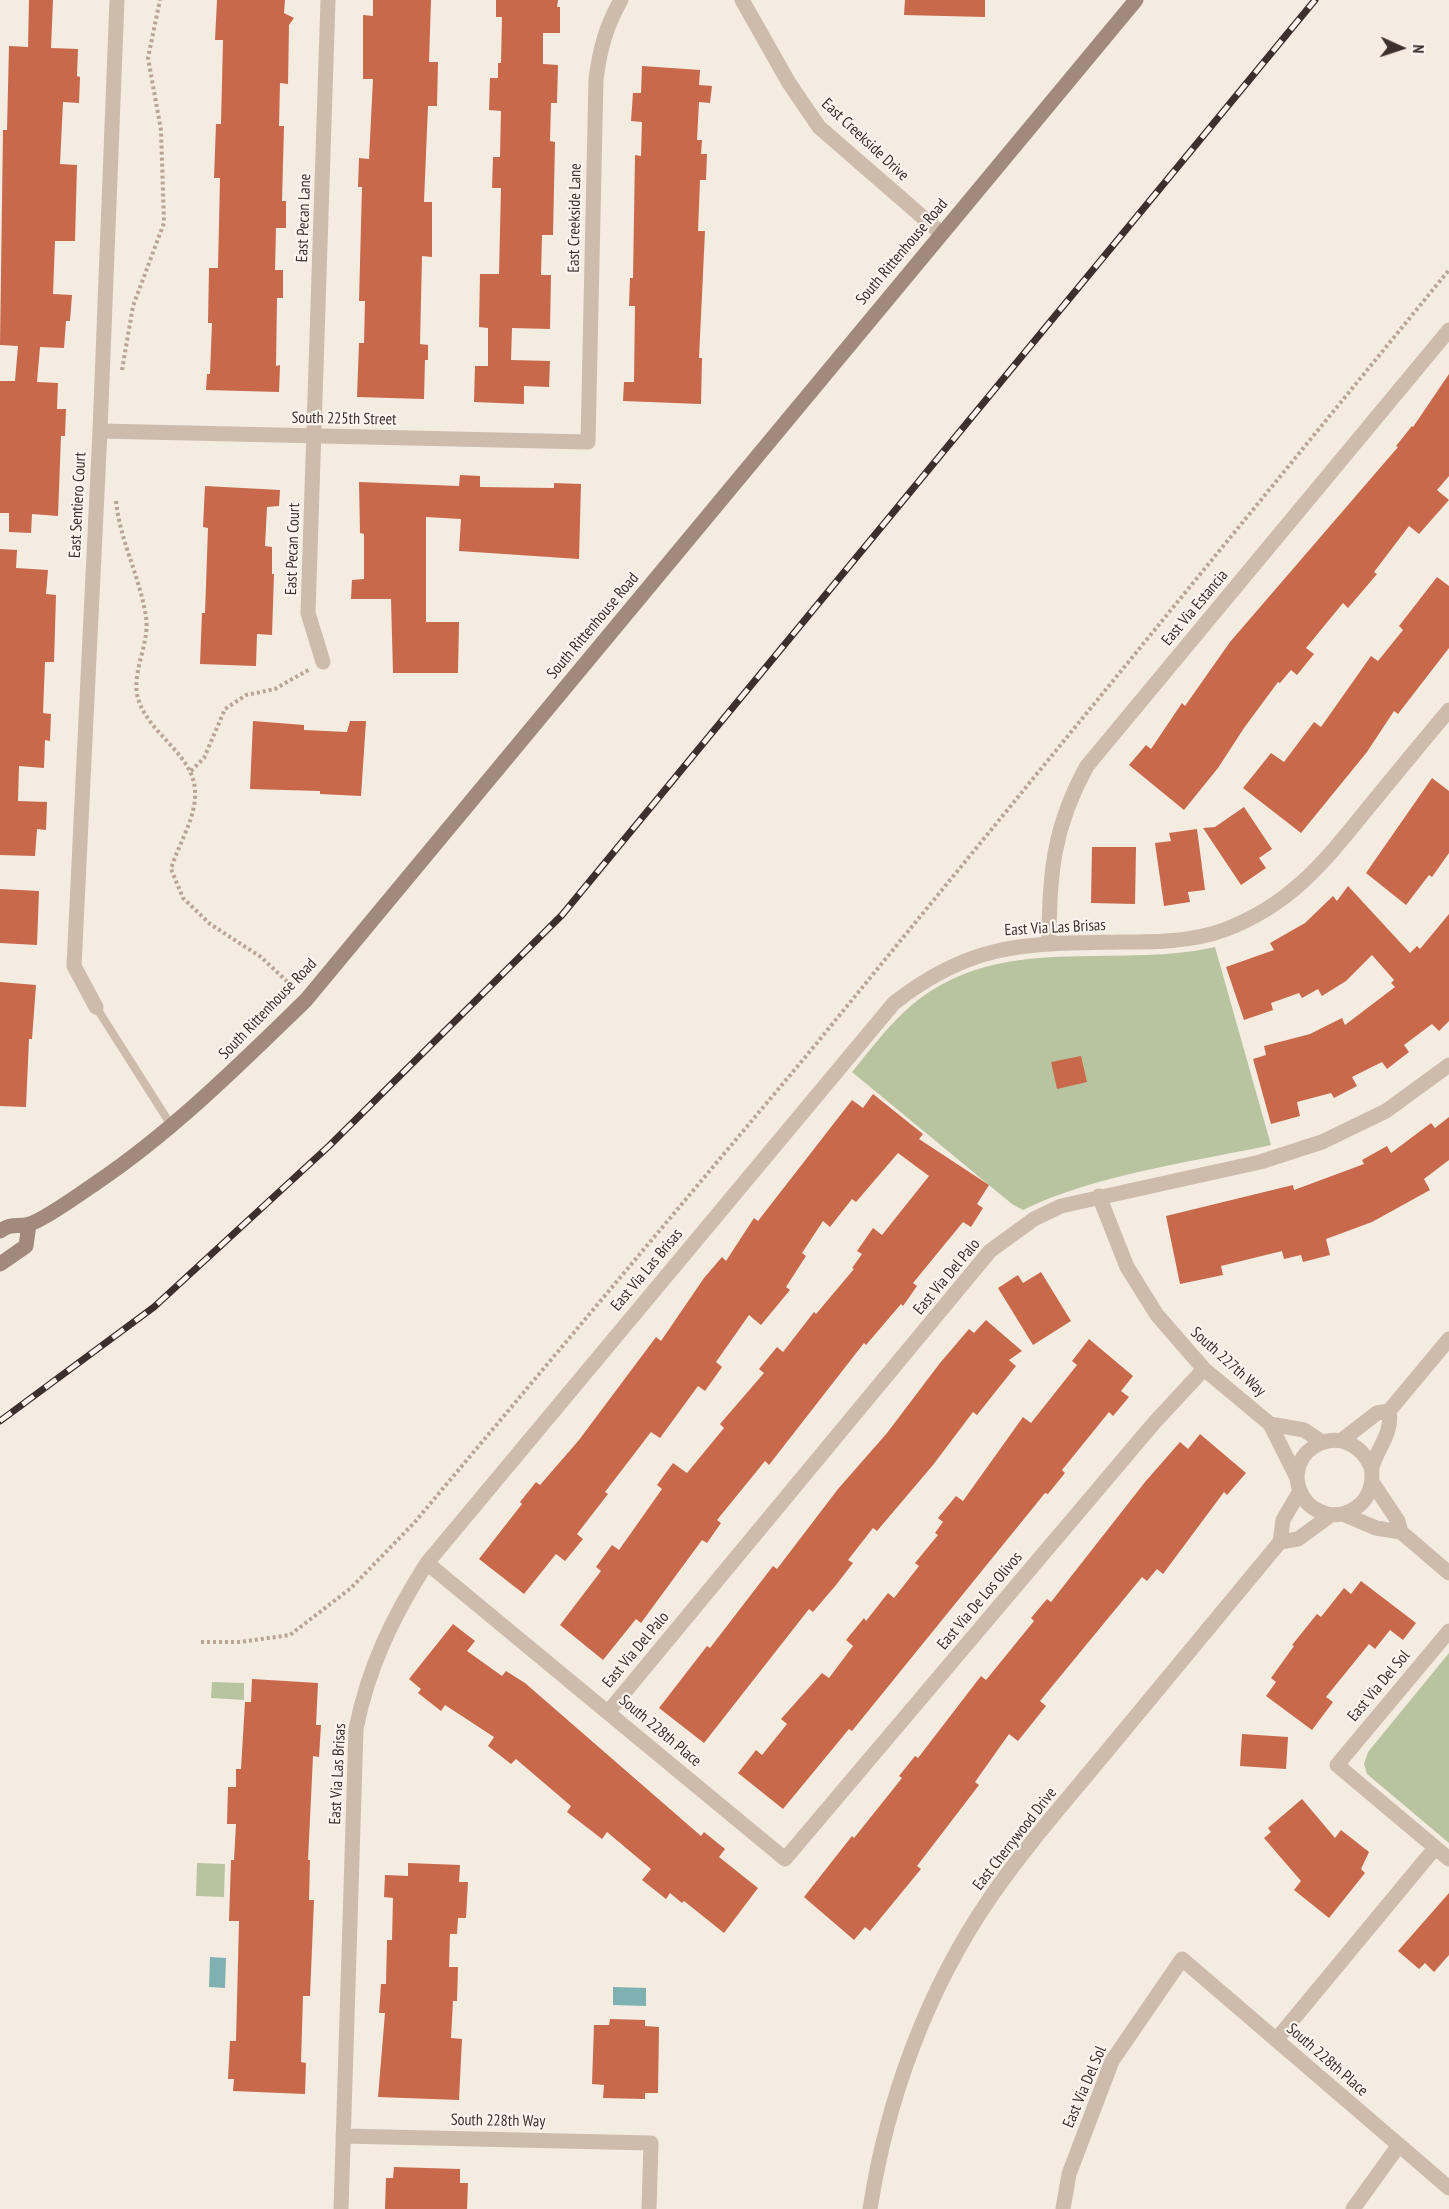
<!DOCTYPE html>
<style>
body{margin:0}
#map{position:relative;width:1449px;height:2209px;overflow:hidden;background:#f4ebe1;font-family:"PT Sans Narrow",sans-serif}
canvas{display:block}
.north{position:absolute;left:1371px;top:18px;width:60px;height:60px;-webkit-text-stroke:4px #fbf5ee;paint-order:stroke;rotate:93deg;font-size:16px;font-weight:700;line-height:24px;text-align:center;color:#3b302b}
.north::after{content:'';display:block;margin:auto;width:21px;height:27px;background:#3b302b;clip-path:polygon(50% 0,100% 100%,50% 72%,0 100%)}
</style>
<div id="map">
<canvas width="1449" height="2209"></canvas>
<div class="north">N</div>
</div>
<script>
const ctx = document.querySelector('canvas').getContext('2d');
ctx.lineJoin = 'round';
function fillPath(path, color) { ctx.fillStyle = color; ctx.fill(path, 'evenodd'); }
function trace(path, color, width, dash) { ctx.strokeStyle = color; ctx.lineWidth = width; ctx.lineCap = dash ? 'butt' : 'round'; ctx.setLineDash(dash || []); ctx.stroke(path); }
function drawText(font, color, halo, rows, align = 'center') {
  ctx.font = font + ' "PT Sans Narrow",sans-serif'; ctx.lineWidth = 4.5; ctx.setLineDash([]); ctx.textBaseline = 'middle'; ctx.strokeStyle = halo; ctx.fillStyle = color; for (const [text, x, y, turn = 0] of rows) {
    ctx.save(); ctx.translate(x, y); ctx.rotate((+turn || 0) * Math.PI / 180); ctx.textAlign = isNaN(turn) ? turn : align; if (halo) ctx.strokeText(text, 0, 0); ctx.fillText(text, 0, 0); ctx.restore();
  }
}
const green = new Path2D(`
 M1215,947L1271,1145C1192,1162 1094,1175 1023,1210L1012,1204L852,1072C871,1049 890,1023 913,1004C1003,931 1112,970 1215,947Z
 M1449,1653V1843L1367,1774L1364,1764L1368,1752Z
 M212,1682L244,1683V1700L211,1698Z
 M197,1863L225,1864L224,1897L196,1896Z`);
const water = new Path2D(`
 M210,1957L226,1958L225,1988L209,1987Z
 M613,1987L646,1988V2006L613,2005Z`);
const building = new Path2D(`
 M29,0H53L51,48L78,49L77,76L80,77L79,103L63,102L60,164L77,165L75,241H55L53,294L72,295L70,321H66L64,348L40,347L37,382L58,383L57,409H66L65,436H61L58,516L32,514L31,533L9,532V513H0V381H15L18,346L0,345L3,130H7L9,46L28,47Z
 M217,0H285L284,13L294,18L289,25L288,84L280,83L279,126H284L282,201H286V228H276L275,270H283V298H277L276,366L280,365L279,392L206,390L207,374H210L212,323H208L209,268H218L220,178H214L216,124H221L223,40H215Z
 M373,0H431L429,62H438L437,106H428L424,202H432V257L422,256L420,344L428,345V360H425L424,399L357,397L359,343H364L365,301H359L362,187H358L359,158L369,159L373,79H363V15L373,16Z
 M496,0H558L557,7H560V33H543V64L558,65L557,103H551L550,141L555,142L553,235H542L541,275H551L550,329L512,328L511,360L550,361L549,387L524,386V404L474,402L475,366H488V328L479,327L480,274H499L501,188H492L493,157H500L501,111L489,110L490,78H498V63H501L502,17H496Z
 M905,0H985V17L904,15Z
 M642,66L700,70L699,85L712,86L710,103L699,102L697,140H702L701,154H707L706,180H700L698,231H705L699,358H702L701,404L623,401L624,382H634L635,306H629L630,278H633L635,155L641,156L642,122L631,121L633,93H641Z
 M1449,374V476L1437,490L1449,500L1419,534L1409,526L1374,572L1377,574L1348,608L1343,603L1306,648L1314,654L1297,675L1291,670L1280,683L1278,682L1244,728L1218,768L1184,810L1129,765L1146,745L1151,749L1182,703L1185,706L1230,642L1398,447L1396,446L1412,426L1413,427Z
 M460,475L480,476V487L554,488V483L581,484L579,559L459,551L461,519L426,517V622H459L458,673H393L391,599H351L352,580L364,579V534L360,533L359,482L459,486Z
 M205,486L280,490L279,506L267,507L265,546L272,547V574H274L272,635L257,634L256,666L200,664L202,613H205L208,528L203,527Z
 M0,549L17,550L16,568L48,570L46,594L56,595L54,662H45L43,713L51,714L50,741L45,740L44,768L19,766L18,801L47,802L46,830L37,829L35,856L0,855Z
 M1437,577L1449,586V648L1398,714L1394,711L1367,752L1301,833L1243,788L1271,753L1284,762L1314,722L1321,727L1371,656L1378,661L1403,630L1399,626Z
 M253,721L304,725V730L347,732L350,721H366L361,796L320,794V791L250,789Z
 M1432,778L1449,791V853L1432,877L1429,875L1406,905L1366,873Z
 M1244,807L1272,849L1259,858L1266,868L1241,885L1203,828L1215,827Z
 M1197,829L1205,890L1188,892L1190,902L1164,906L1155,843L1171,841L1169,833Z
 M1092,847H1136L1135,904L1091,903Z
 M1348,886L1410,953L1417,946L1420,949L1449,914V1021L1439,1031L1432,1024L1404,1045L1409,1052L1387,1069L1382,1062L1352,1077L1357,1086L1334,1098L1331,1093L1297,1102L1300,1116L1271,1124L1253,1059L1266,1055L1264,1046L1310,1034L1342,1018L1345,1025L1395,987L1391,983L1394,980L1372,955L1346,981L1322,996L1318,989L1302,998L1299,993L1271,1003L1273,1010L1244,1020L1226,967L1274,950L1270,943L1305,923L1333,896L1337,901Z
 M0,889L39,891L37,945L0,943Z
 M0,982L36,985L32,1039H29L26,1107L0,1106Z
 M1081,1056L1087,1082L1057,1089L1051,1062Z
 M873,1094L923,1134L919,1139L989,1185L977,1204L983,1208L971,1227L963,1222L913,1283L917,1286L903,1306L901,1304L866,1345L864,1343L769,1465L765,1461L717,1520L721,1523L707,1543L702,1540L641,1623L636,1619L603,1660L560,1625L601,1571L596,1567L612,1545L619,1550L662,1489L657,1485L673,1463L687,1473L724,1428L720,1424L764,1373L759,1369L777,1347L783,1352L814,1312L816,1314L854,1269L852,1268L862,1254L857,1251L873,1228L882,1235L929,1176L898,1153L856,1202L852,1199L830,1227L823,1221L802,1253L806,1256L786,1287L790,1290L761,1325L749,1315L716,1362L722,1367L705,1391L698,1386L660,1438L651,1432L605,1492L608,1494L577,1534L583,1539L565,1561L556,1554L524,1594L479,1559L522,1504L520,1502L536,1482L540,1485L579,1440L656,1337L661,1341L704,1278L722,1257L726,1261L754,1218L758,1221L852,1100L863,1108Z
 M1449,1117V1160L1424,1179L1430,1190L1372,1222L1326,1239L1330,1255L1303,1262L1301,1255L1284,1259L1282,1251L1221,1266L1223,1275L1180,1284L1166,1216L1293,1185L1294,1190L1364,1164L1362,1160L1387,1146L1391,1153L1431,1123L1435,1128Z
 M1041,1272L1071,1321L1033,1345L998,1288L1018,1275L1023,1283Z
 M986,1320L1022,1351L1009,1360L1016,1366L977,1415L973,1412L933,1465L877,1531L873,1528L848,1560L853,1563L836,1585L813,1612L809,1609L704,1743L659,1708L707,1646L710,1648L773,1566L777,1569L838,1489L887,1433L940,1363L969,1329L974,1333Z
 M1089,1339L1133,1376L1121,1391L1129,1397L1113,1416L1109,1412L1062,1470L1065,1473L1048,1494L1045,1493L852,1731L849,1729L783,1809L738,1773L756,1750L762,1755L787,1724L781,1719L822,1673L829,1678L853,1646L846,1640L864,1618L866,1621L888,1593L894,1598L919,1566L915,1563L938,1535L935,1533L943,1522L938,1518L956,1496L963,1501L1023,1417L1031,1423L1077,1365L1072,1361Z
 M1200,1434L1246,1473L1227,1495L1224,1492L1163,1574L1157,1569L1147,1581L1142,1577L1040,1701L1046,1706L1018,1741L1009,1734L975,1782L979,1785L917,1866L921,1869L870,1931L865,1927L854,1940L804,1897L852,1836L854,1838L902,1778L899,1776L915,1756L918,1758L981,1676L986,1680L1034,1621L1031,1618L1047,1599L1051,1602L1145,1482L1180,1442L1188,1449Z
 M1361,1581L1416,1623L1403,1640L1390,1630L1375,1649L1369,1644L1326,1697L1333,1702L1312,1730L1266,1696L1276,1682L1271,1678L1294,1646L1292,1645L1317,1614L1321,1617L1344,1588L1351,1594Z
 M453,1624L475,1641L467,1651L502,1676L506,1671L525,1683L701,1836L704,1832L725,1849L719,1857L758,1888L724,1933L684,1901L682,1903L670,1893L666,1899L642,1880L651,1869L607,1832L602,1839L567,1812L571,1806L516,1759L511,1764L488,1746L494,1737L445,1705L441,1711L418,1693L421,1689L409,1679Z
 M252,1679L318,1683L316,1725H321L319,1757L313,1756L308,1860H310L309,1900H314L310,1996H303L301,2062L306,2063L305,2094L233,2091L234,2079H228L230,2041H236L239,1921H229L231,1860H234L236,1824H227L228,1787H236V1769H241L245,1702H251Z
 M1242,1734L1288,1737L1286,1769L1240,1766Z
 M1302,1799L1335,1838L1341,1830L1369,1852L1361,1869L1365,1873L1329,1918L1294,1890L1301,1881L1264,1838L1271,1832L1268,1828Z
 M408,1863L460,1865L459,1882H468L466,1918H458L457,1934H450L449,1967H458L457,2001H453L451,2038L462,2039L459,2100L378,2097L385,2013H379L381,1984H386L387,1940H392L393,1898L384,1897L385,1875L408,1876Z
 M1449,1893V1955L1434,1972L1425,1963L1419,1969L1398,1951Z
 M610,2019L645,2020V2026L659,2027L658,2093H645V2099L603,2098L604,2085L592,2084L594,2025H609Z
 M394,2167L460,2169V2183H468L467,2209H385L386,2178H393Z`);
const path = new Path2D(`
 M122,370L133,306L164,223L161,130L148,58L160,0
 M116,501C120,541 140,577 146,617C150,641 133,669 137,694C144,732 194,753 195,791C197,816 178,845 171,869L183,898L210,924L261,957L295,989
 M191,771L204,758L225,709L246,695L275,689L310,669
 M201,1642H240L290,1635L351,1588L414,1523L807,1055L1449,270`);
const service = new Path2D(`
 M96,1007L171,1125`);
const minor = new Path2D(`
 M742,0L789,83L819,127L941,233
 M100,431L588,442L596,79C600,49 606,26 621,0
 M323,662L308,613L328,0
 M1049,944C1049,875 1053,827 1087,766L1449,330
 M96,1007L74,966L100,431L117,0
 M1099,1196L1127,1267L1157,1315L1204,1369L1270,1424L1297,1478
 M1270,1424L1304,1430L1322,1442
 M1342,1440L1377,1413L1389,1411L1449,1339
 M1372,1469C1349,1413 1278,1449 1302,1495C1307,1505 1316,1511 1327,1514C1347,1518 1367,1505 1371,1485C1373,1479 1371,1472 1372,1467C1378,1447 1393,1433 1389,1411
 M1372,1482L1398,1521L1401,1532
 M1343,1514L1376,1528L1401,1532L1449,1573
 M1280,1542L1298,1539L1331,1515
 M1280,1542L1283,1520L1300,1491
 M427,1563L785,1859L1154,1423L1204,1369
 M1449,1631L1337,1765L1449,1859
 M609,1711L990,1251L1034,1219L1061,1206L1260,1162L1322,1142L1386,1111L1449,1065
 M1276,2040L1435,1848
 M343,2136L651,2143L649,2209
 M341,2209L356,1729C368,1668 393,1616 427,1563L894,1003C973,941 1026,944 1121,942C1155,942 1191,942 1224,930C1291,905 1325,861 1368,808C1395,775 1422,742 1449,710
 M870,2209C887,2099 927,1990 990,1898C1027,1844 1071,1795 1112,1745C1168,1677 1224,1610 1280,1542
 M1063,2209L1069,2174L1112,2061L1182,1959L1449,2188
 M1353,2209L1399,2145`);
const secondary = new Path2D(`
 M0,1231C13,1222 17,1228 30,1224C47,1218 80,1194 96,1183C173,1131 240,1064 306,1000L1136,0
 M0,1264L26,1246L29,1224`);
const rail = new Path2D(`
 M0,1421L154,1307L329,1146L562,915L1315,0`);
const streetNames = [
 ["East Creekside Drive",865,140,43],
 ["East Pecan Lane",304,218,-88],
 ["East Creekside Lane",575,218,-89],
 ["South Rittenhouse Road",902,252,-50],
 ["South 225th Street",344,419,1],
 ["East Sentiero Court",78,505,-87],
 ["East Pecan Court",293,549,-88],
 ["East Via Estancia",1195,608,-50],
 ["South Rittenhouse Road",593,626,-50],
 ["East Via Las Brisas",1055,928,-3],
 ["South Rittenhouse Road",268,1009,-46],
 ["East Via Las Brisas",647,1270,-50],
 ["East Via Del Palo",947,1277,-50],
 ["South 227th Way",1228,1362,42],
 ["East Via De Los Olivos",980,1601,-50],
 ["East Via Del Palo",636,1650,-50],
 ["East Via Del Sol",1379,1686,-50],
 ["South 228th Place",660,1731,40],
 ["East Via Las Brisas",338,1774,-87],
 ["East Cherrywood Drive",1015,1839,-52],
 ["South 228th Place",1327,2060,41],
 ["East Via Del Sol",1085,2087,-67],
 ["South 228th Way",498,2121,1]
];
fillPath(green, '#b8c4a0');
fillPath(water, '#7fb0b2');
fillPath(building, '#c8694b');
trace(path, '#b9a596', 4, [3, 3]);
trace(service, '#cdbbac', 8);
trace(minor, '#cdbbac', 15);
trace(secondary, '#a18a7d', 15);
trace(rail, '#3b302b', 7);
trace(rail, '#fbf5ee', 4.5, [14]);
drawText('16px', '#3b302b', '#fbf5ee', streetNames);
</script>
